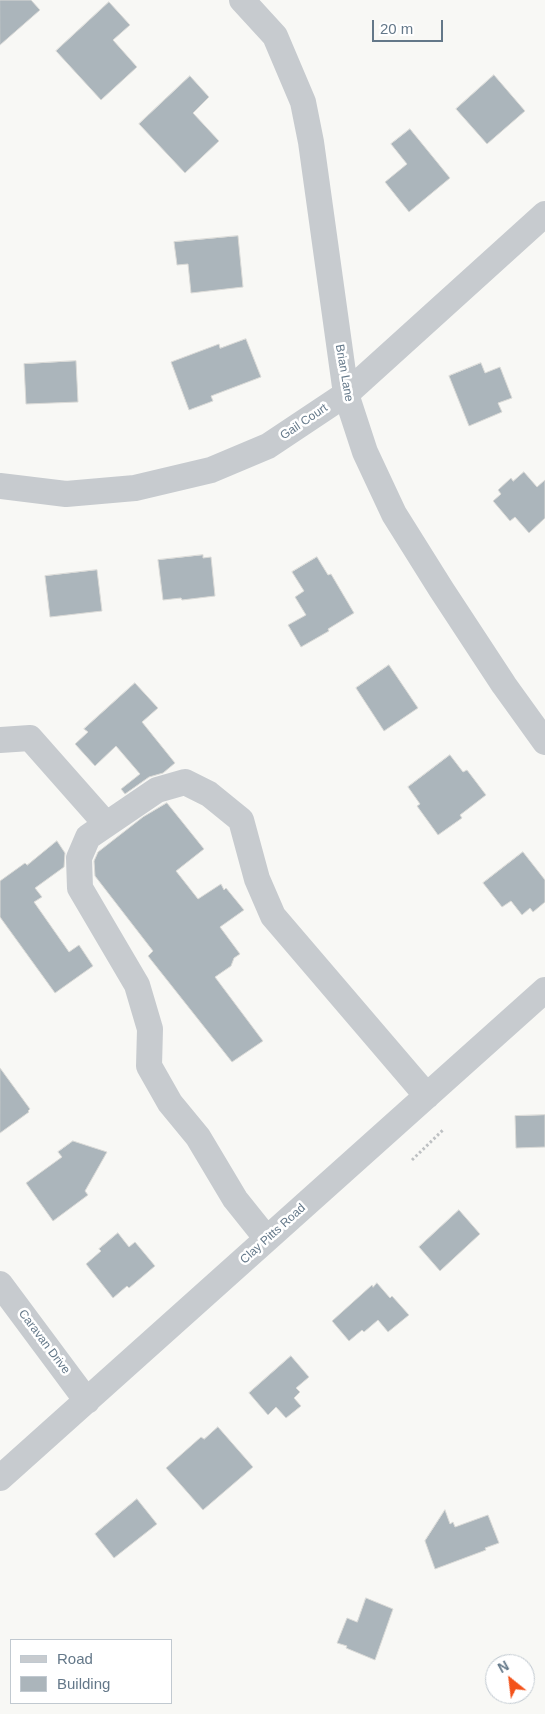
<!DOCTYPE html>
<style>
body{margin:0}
#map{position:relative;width:545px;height:1714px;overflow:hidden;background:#f8f8f5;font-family:Helvetica,sans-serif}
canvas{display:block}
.legend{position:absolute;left:10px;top:1639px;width:162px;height:65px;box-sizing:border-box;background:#fff;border:1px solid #c1c9d0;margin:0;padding:6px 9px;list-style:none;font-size:15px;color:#647889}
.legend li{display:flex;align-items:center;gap:10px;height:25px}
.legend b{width:25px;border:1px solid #c1c9d0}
.north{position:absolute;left:485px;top:1654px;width:50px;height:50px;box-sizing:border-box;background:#fff;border:1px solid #c1c9d0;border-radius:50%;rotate:331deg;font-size:14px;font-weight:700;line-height:20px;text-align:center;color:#647889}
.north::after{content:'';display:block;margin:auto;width:18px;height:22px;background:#f3521a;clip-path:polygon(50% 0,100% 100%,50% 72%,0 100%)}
.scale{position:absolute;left:372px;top:20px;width:71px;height:22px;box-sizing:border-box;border:2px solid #647889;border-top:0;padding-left:6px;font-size:15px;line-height:18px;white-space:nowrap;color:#647889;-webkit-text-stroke:4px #fff;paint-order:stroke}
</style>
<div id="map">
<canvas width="545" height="1714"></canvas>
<ul class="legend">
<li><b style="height:6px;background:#c7cbcf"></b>Road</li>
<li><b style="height:14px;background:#abb5bb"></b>Building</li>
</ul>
<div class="north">N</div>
<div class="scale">20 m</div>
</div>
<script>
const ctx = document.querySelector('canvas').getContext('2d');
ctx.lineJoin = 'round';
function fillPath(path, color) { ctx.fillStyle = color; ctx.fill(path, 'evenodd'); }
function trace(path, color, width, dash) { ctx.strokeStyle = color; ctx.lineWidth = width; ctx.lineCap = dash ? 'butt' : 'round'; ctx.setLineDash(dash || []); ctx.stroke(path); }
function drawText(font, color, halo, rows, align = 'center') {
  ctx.font = font + ' Helvetica,sans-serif'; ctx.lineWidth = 5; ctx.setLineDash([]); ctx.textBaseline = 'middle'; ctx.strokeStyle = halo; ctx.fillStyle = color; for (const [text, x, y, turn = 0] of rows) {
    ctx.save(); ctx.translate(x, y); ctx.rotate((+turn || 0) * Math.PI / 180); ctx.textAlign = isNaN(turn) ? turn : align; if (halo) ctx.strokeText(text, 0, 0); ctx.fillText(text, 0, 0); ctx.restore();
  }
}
const building = new Path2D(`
 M0,0H31L40,10L0,45Z
 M109,2L130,25L113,40L137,67L101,100L56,51Z
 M494,75L525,111L487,144L456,109Z
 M190,76L209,97L193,113L219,141L185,173L139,124Z
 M410,129L450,178L409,212L385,182L407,164L391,144Z
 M238,236L243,287L191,293L188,264L177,265L174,242Z
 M246,339L261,377L211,396L213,401L189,410L171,362L219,344L220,348Z
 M76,361L78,402L26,404L24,364Z
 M481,363L485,373L500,367L512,398L498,403L502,412L469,426L449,376Z
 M524,472L537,487L545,480V518L529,533L515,517L510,521L493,501L501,494L498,490L511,478L513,481Z
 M203,555V558L211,557L215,596L182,600L181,598L163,600L158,560Z
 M317,557L328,575L331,574L354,613L328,629L329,631L301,647L288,625L306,615L295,597L304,591L292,572Z
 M97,570L102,611L50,617L45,576Z
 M389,665L418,708L384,731L356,688Z
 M135,683L158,708L142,722L175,763L163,773L149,777L125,794L121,789L140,774L116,746L95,766L75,744L88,732L84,729Z
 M450,755L463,772L467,770L486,795L460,815L462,818L438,835L417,806L420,804L408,787Z
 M167,803L204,849L176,871L198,899L221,884L224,890L226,888L244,910L220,927L240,954L234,958L231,966L215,977L263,1041L232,1062L148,956L153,951L95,876L94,861L98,852L143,817Z
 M57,841L65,853L64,867L35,888L42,897L34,902L69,952L79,945L93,966L55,993L0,917V881L25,863L27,865Z
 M523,852L545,880V902L533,912L530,908L522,915L511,901L502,907L483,883Z
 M0,1068L30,1109L28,1111L29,1112L0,1133Z
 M545,1115V1147L516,1148L515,1116Z
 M73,1141L107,1152L85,1191L88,1195L53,1221L26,1183L62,1157L58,1152Z
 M459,1210L480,1234L440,1271L419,1247Z
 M118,1233L129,1247L135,1242L155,1266L129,1288L127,1286L113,1298L86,1264L101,1251L99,1249Z
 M377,1283L390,1298L392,1296L409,1315L388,1332L378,1320L364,1332L362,1330L349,1341L332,1321L372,1285L373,1287Z
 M291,1356L309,1377L296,1388L300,1392L294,1398L301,1406L286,1418L276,1407L268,1415L249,1393Z
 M218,1427L253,1467L203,1510L166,1468L201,1437L204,1439Z
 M137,1499L157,1524L114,1558L95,1534Z
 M445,1510L450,1524L453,1522L455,1527L488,1515L499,1543L485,1548L486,1550L435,1569L425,1541Z
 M366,1598L393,1609L375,1660L346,1648L347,1646L337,1643L347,1618L357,1622Z`);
const path = new Path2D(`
 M412,1160L443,1130`);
const minor = new Path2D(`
 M242,0L275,36L303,102L311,142L346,394L365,452L394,514L441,589L504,685L545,742
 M0,486L66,494L135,488L211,470L268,446L346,394L545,214
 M0,740L30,738L106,824
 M267,1239L235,1199L198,1137L170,1103L149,1066L150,1029L137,985L80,888L79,858L88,837L157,790L185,782L209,794L241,820L257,879L273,916L427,1096
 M0,1284L87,1401
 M0,1478L545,990`);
const streetNames = [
 ["Brian Lane",344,373,80],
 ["Gail Court",304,422,-34],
 ["Clay Pitts Road",273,1234,-42],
 ["Caravan Drive",44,1342,53]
];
fillPath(building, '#abb5bb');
trace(building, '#dadad7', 1);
trace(path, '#bec1c3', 3, [2.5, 2.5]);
trace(minor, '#c7cbcf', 26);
drawText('12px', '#647889', '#fff', streetNames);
</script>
